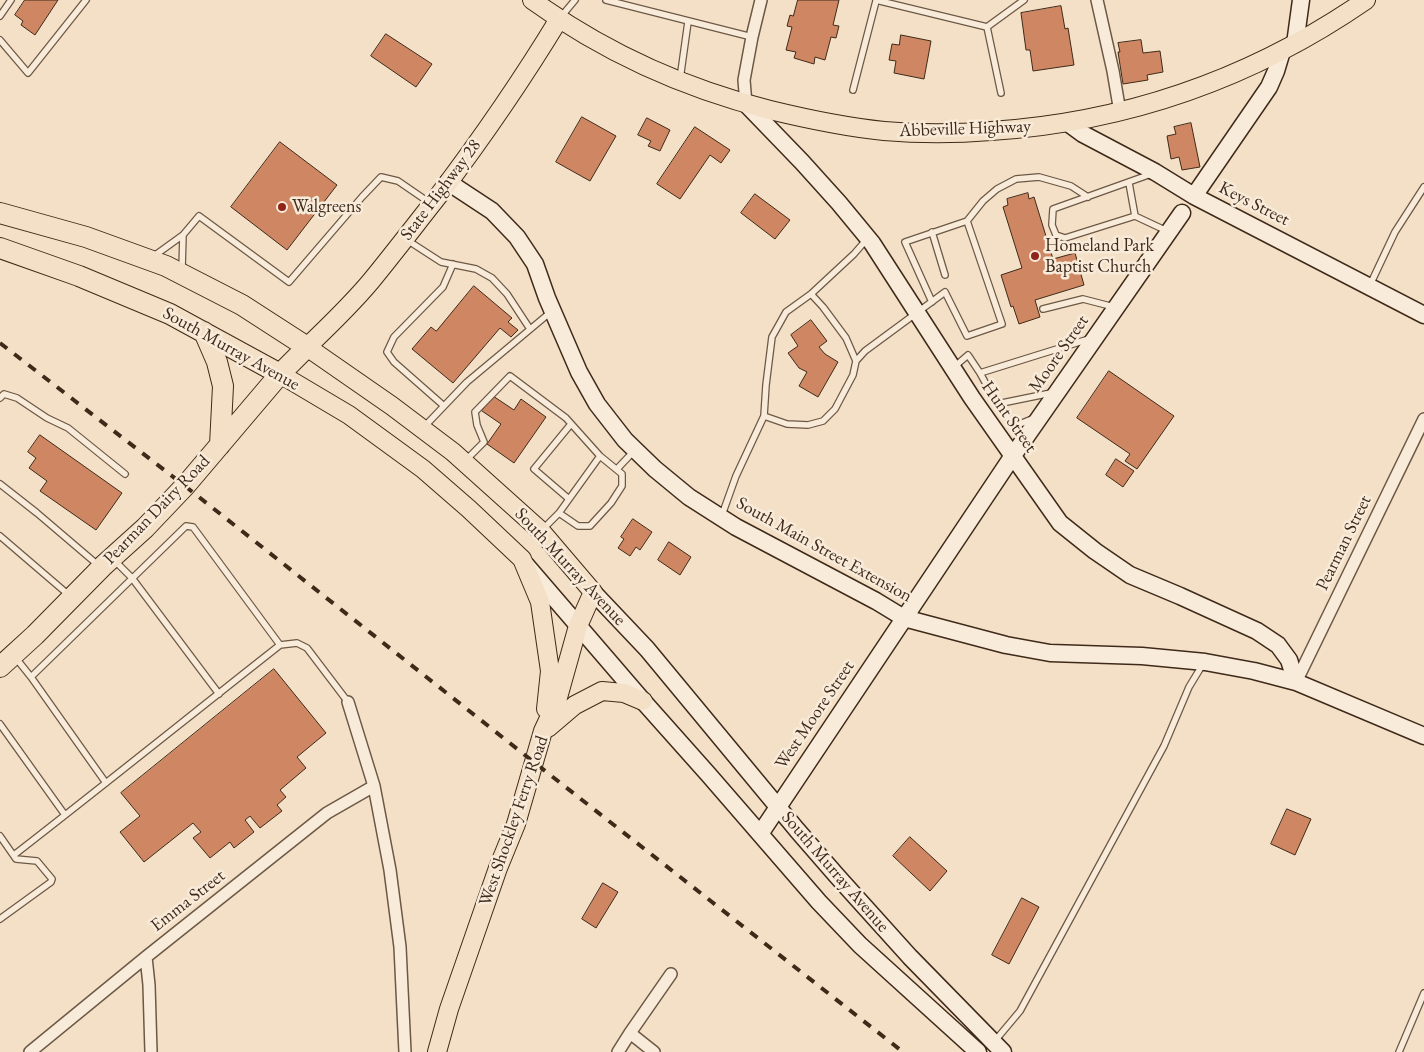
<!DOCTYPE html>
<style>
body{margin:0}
canvas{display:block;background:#f4e0c6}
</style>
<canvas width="1424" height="1052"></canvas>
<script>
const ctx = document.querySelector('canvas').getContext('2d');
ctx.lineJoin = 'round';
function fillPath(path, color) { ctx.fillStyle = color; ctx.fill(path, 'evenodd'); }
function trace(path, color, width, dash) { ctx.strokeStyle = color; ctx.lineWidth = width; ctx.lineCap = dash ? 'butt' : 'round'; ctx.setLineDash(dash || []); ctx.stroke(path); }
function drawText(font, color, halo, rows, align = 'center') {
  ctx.font = font + ' "EB Garamond",serif'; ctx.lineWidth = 5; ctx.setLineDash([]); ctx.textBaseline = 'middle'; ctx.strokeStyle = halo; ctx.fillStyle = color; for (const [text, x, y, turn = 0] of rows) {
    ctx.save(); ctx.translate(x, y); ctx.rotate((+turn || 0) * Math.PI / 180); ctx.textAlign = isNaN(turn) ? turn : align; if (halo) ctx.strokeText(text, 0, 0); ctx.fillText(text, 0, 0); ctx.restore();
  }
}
const building = new Path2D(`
 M25,0H58L35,35L21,25L23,21L15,15Z
 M798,0H839L833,25L839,26L836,38L831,37L825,60L815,57L814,64L794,58L796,52L786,50L792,27L787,26L790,15L793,16Z
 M1061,6L1065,29L1068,28L1074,65L1033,71L1030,50H1026L1021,13Z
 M386,34L432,64L416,87L371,56Z
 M901,35L931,41L924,79L894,73L896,61L889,60L892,44L899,45Z
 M1141,40L1143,53L1160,51L1163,72L1147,75L1148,80L1123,84L1118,52H1120L1118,43Z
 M582,117L616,136L590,181L556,162Z
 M647,118L670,130L660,151L648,146L651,141L638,135Z
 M1191,123L1200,167L1182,170L1179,157L1171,159L1167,136L1176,134L1174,127Z
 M695,127L730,150L721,163L710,155L680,199L657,184Z
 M280,142L337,185L287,250L231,207Z
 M1028,193L1029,199L1034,197L1053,259L1075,253L1084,285L1035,300L1040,317L1019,324L1013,306L1011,307L1001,275L1022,268L1003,207L1008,205L1007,199Z
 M755,194L790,220L775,239L741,213Z
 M474,286L512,318L508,322L518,330L511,337L500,328L453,383L412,349L431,327L436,331Z
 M811,320L827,341L819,347L825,354L838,362L818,397L799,386L807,372L799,368L788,353L798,346L791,335Z
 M1109,371L1174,416L1137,469L1125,461L1130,454L1077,418Z
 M493,396L514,410L521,399L546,417L514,463L487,444L501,424L482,411Z
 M40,435L122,493L96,530L40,491L47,481L29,468L36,458L28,452Z
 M1116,459L1134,471L1123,487L1106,475Z
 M633,519L652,532L640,550L636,547L630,556L618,548L624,539L621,537Z
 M669,542L691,557L680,575L658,560Z
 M274,669L326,733L297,757L306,768L280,790L286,797L277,805L282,811L260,828L250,816L245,820L254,832L234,848L230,842L210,858L193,838L201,832L193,823L144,862L120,832L140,816L121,793Z
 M1287,809L1311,819L1295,855L1271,844Z
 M910,837L947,871L930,891L893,856Z
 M603,883L618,892L596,928L582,919Z
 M1022,898L1039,907L1009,964L992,955Z`);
const lane = new Path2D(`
 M606,0L752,37
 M876,0L987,27L1024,0
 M0,16L11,0
 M560,18L575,0
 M987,27L1001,93
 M0,40L28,73L86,0
 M680,79L688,22
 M853,90L876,1
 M1151,174L1053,209L1052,225L1056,235L1065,238L1135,216L1167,231
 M1129,183L1135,216
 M967,221L983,201L997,189L1016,179L1039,177L1071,186L1088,197
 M932,232L945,275
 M183,235L199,216L289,282L362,197L381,177L398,181L430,203
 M407,240L441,262L476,269L492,278L507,294L530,329
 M154,256L183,235L182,269
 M1370,285L1395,232L1424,187
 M811,294L823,307L846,338L856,361
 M1043,309L1083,299L1114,307
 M954,367L968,355L980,373L1089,339
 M980,373L997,404L1051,393
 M0,398L4,394L17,398L47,418L68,428L125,474
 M997,404L1015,426L1032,419
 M444,406L394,362L387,352L394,337L443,287L453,264
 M764,416L787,424L808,425L823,421L835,409L853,375L856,361L865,351L945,292L967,336L1002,324L967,221L905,242L932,302
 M424,427L467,382L552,311
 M466,460L484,442L477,425L475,412L510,376L566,418L600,456
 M617,469L634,451
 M0,484L37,513L98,565
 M569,499L534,469L571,424
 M722,515L736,476L764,416L766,385L772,337L786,312L811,294L854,254L867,239
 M543,529L559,513L600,456L622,474V486L611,503L590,526H578L559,513
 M0,536L70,596
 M114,560L132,578L219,694
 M280,645L297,643L307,648L348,702
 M15,657L31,677
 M0,724L65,815
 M0,836L16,859L37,861L52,879L51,882L0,919
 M14,855C103,786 191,715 280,645L193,527L186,526L31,677L106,783
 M994,1042L1020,1011L1164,746L1189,687L1203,664
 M1399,1052L1424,993`);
const street = new Path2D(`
 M1097,0L1113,71L1120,112
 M746,104L744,80L752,37L761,0
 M1296,682L1424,419
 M348,702L374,786L390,870L400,947L405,1052
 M146,957L149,985L151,1052
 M630,1033L671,974
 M30,1052L146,957L327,813L374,786
 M618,1052L630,1033L654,1052`);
const secondary = new Path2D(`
 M1295,44L1301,0
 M746,104L802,162L839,203L872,243L972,398L1060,523L1095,551L1130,575L1180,596L1257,631L1278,645L1289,660L1296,682
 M1068,123L1083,134L1155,172L1194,196L1424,315
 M448,182L492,211L517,237L535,264L547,298L579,372L597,404L625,440L655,469L689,497L736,527L876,601L904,618L1006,645L1050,653L1142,656L1205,662L1254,671L1296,682L1424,736
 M1194,196L1269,87L1276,71L1282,51
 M526,565L643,701L708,774L819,902L860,945L978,1052
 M593,592L647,649L797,830L837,876L910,957L1003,1052
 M760,834L1012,457L1182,213`);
const primary = new Path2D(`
 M532,0C605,53 683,88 770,110C807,119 845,127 884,131C919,134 955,134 991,131C1128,122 1253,78 1366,0
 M280,374L349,415L423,469L469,509L522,559L540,602L550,671L546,709
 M548,728L575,705L602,691L624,693L643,701
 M437,1052L449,1009L498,868L516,824L543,731L557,701L578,626L593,592L541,531L453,452L392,406L307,347C329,326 351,305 371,281C394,253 416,224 439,195C482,138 522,80 559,19`);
const highway = new Path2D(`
 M0,213L86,237L166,266L242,305L307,347L280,374L185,486L145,528L104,565L35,635L0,667
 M0,248L79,276L170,314L280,374
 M204,332L217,362L223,386L220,445`);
const rail = new Path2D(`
 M0,343L185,486L535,763L903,1052`);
const markers = [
 [282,207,5,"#8f2418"],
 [1035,256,5,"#8f2418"]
];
const streetNames = [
 ["Abbeville Highway",965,129,-2],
 ["State Highway 28",441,190,-53],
 ["Keys Street",1254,204,27],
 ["South Murray Avenue",231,349,29],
 ["Moore Street",1059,354,-55],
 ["Hunt Street",1009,417,55],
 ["Pearman Dairy Road",157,510,-46],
 ["Pearman Street",1344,543,-64],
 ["South Main Street Extension",824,550,29],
 ["South Murray Avenue",570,567,47],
 ["West Moore Street",815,715,-56],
 ["West Shockley Ferry Road",514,821,-71],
 ["South Murray Avenue",835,872,49],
 ["Emma Street",188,901,-38]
];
const poiNames = [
 ["Walgreens",292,207],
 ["Homeland Park",1045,246],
 ["Baptist Church",1045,267]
];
fillPath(building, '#ce8762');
trace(building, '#3f2a1a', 1);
trace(lane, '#6c5845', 8);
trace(street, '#6c5845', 14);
trace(secondary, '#3f2a1a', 19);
trace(primary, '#3f2a1a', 20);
trace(highway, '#3f2a1a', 22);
trace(lane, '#f8ebda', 5.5);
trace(street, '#f8ebda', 11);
trace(secondary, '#f8ebda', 16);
trace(primary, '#f4e0c6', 18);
trace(highway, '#f4e0c6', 20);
trace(rail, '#3f2a1a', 4, [9, 9]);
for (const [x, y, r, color] of markers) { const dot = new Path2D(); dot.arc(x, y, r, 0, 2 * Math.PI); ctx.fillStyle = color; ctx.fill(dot); trace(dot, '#f8ebda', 2); }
drawText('18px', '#3f2a1a', '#f8ebda', streetNames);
drawText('18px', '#3f2a1a', '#f8ebda', poiNames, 'left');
</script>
